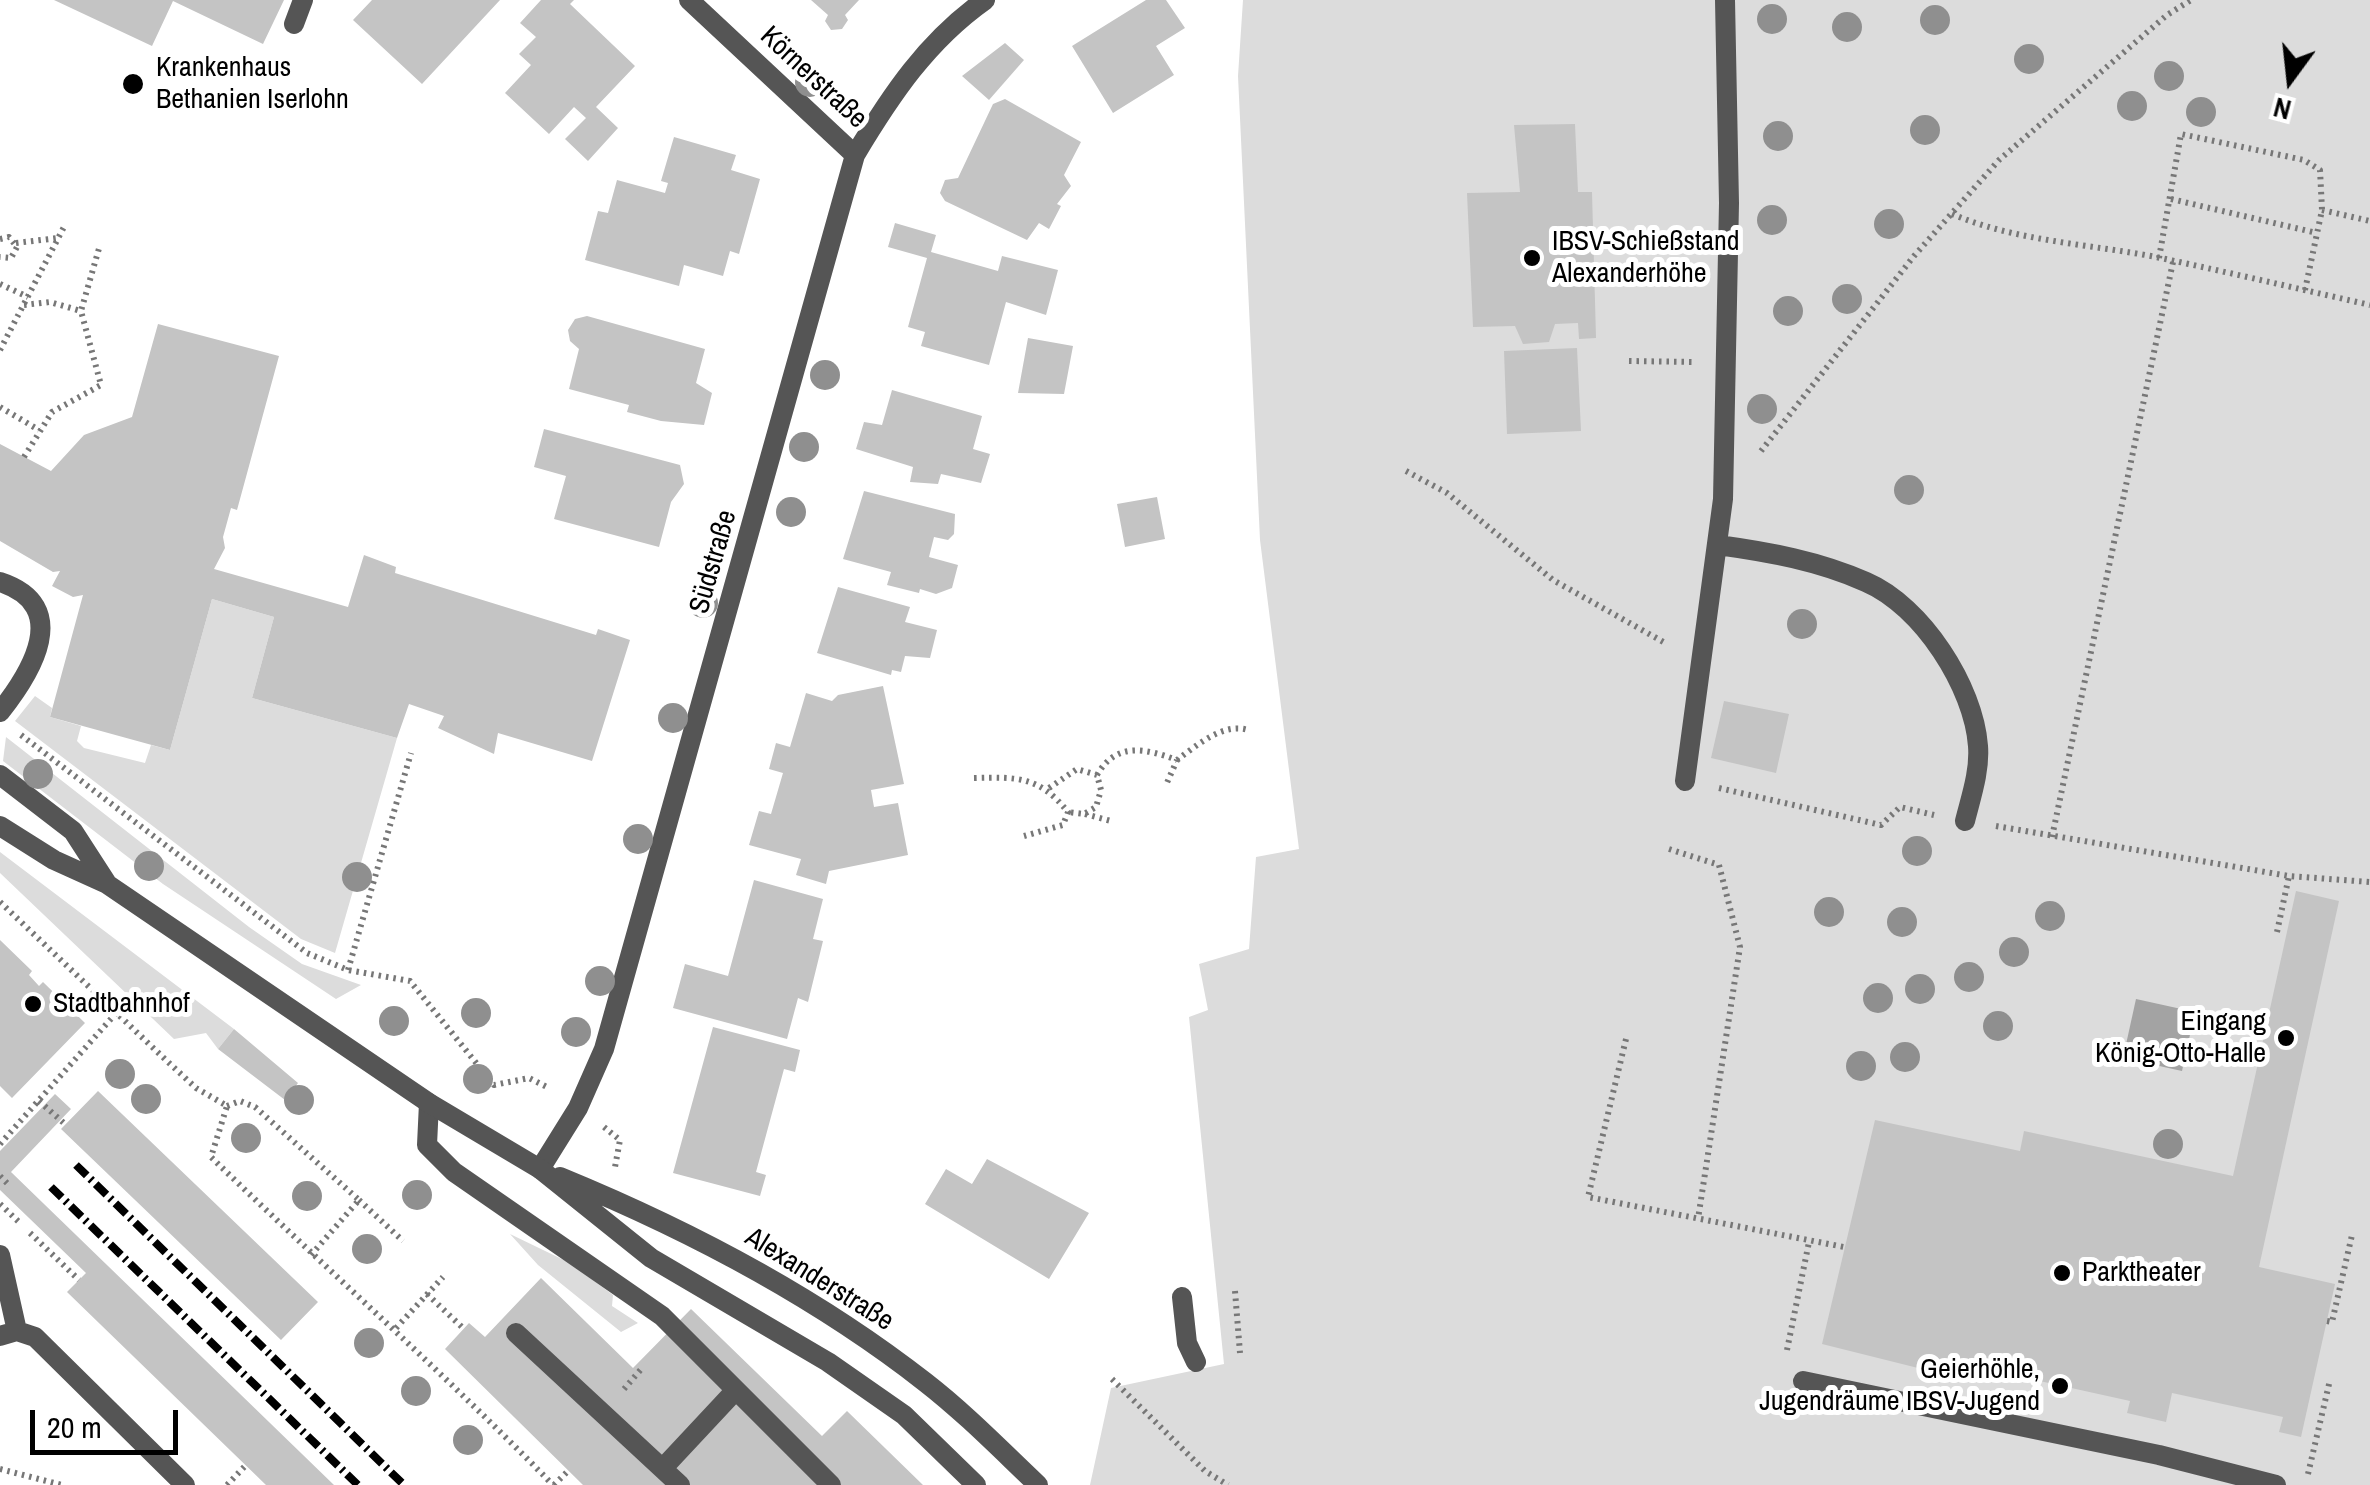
<!DOCTYPE html>
<meta charset="utf-8">
<style>
body{margin:0}
#map{position:relative;width:2370px;height:1485px;overflow:hidden;background:#fff;font-family:"Archivo Narrow",sans-serif}
canvas{display:block}
.north{position:absolute;left:2240px;top:30px;width:100px;height:100px;-webkit-text-stroke:8px #fff;paint-order:stroke;rotate:195deg;font-size:28px;font-weight:700;line-height:40px;text-align:center;color:#000}
.north::after{content:'';display:block;margin:auto;width:35px;height:45px;background:#000;clip-path:polygon(50% 0,100% 100%,50% 72%,0 100%)}
.scale{position:absolute;left:30px;top:1410px;width:148px;height:45px;box-sizing:border-box;border:5px solid #000;border-top:0;padding-left:12px;font-size:30px;line-height:35px;white-space:nowrap;color:#000;-webkit-text-stroke:8px #fff;paint-order:stroke}
</style>
<div id="map">
<canvas width="2370" height="1485"></canvas>
<div class="north">N</div>
<div class="scale">20 m</div>
</div>
<script>
const ctx = document.querySelector('canvas').getContext('2d');
ctx.lineJoin = 'round';
function fillPath(path, color) { ctx.fillStyle = color; ctx.fill(path, 'evenodd'); }
function trace(path, color, width, dash) { ctx.strokeStyle = color; ctx.lineWidth = width; ctx.lineCap = dash ? 'butt' : 'round'; ctx.setLineDash(dash || []); ctx.stroke(path); }
function drawText(font, color, halo, rows, align = 'center') {
  ctx.font = font + ' "Archivo Narrow",sans-serif'; ctx.lineWidth = 10; ctx.setLineDash([]); ctx.textBaseline = 'middle'; ctx.strokeStyle = halo; ctx.fillStyle = color; for (const [text, x, y, turn = 0] of rows) {
    ctx.save(); ctx.translate(x, y); ctx.rotate((+turn || 0) * Math.PI / 180); ctx.textAlign = isNaN(turn) ? turn : align; if (halo) ctx.strokeText(text, 0, 0); ctx.fillText(text, 0, 0); ctx.restore();
  }
}
const green = new Path2D(`
 M1243,0H2370V1485H1090L1111,1388L1224,1364L1189,1017L1208,1010L1199,964L1249,949L1256,857L1299,849L1260,540L1238,76Z
 M212,599L274,617L252,698L397,738L335,953L301,939L15,721L35,696L52,708L50,717L81,726L77,741L84,748L145,763L151,745L170,750Z
 M6,737L249,927L302,964L361,985L336,999L163,884L3,761Z
 M0,852L234,1029L218,1049L206,1033L174,1039L0,873Z
 M510,1234L570,1263L613,1295L612,1306L638,1323L621,1332L538,1265Z`);
const water = new Path2D(`
 M2136,999L2195,1012L2182,1071L2123,1058Z`);
const building = new Path2D(`
 M54,0H284L263,44L173,1L152,46Z
 M372,0H500L422,84L353,20Z
 M541,0H574L570,4L635,66L596,107L618,128L588,161L565,139L586,118L574,107L549,134L505,93L531,65L519,54L536,37L520,23Z
 M811,0H859L845,15L848,20L842,29L831,30L825,21L828,15Z
 M1146,0H1166L1185,28L1156,46L1174,75L1113,113L1072,46Z
 M1005,43L1024,60L989,100L962,76Z
 M1005,99L1081,142L1064,175L1071,186L1057,204L1061,206L1049,229L1039,223L1027,240L945,201L940,193L945,180L958,178L993,104Z
 M1575,124L1578,192H1592L1596,338L1579,339L1578,323L1555,324L1549,342L1523,344L1515,326L1473,327L1467,193L1520,192L1514,125Z
 M674,137L736,155L731,170L760,179L739,254L730,251L723,276L684,265L679,286L585,260L598,211L608,213L617,180L665,193L668,183L661,181Z
 M895,223L936,235L931,252L998,271L1002,256L1058,270L1046,315L1006,302L989,365L921,346L925,332L908,327L927,258L888,247Z
 M587,316L705,349L696,383L712,393L704,425L661,421L627,412L629,405L569,389L579,349L570,341L568,330L575,319Z
 M158,324L279,356L237,510L231,508L223,537L225,548L214,569L348,607L364,555L396,567L395,573L596,635L598,629L630,640L592,761L498,733L494,754L438,728L444,716L409,704L397,738L252,698L274,617L212,599L170,750L50,717L83,595L73,597L52,586L60,571L53,572L0,541V444L51,471L84,435L132,417Z
 M1028,338L1073,346L1064,394L1018,393Z
 M1577,348L1581,431L1507,434L1504,351Z
 M892,390L982,416L973,449L990,454L981,483L941,474L938,484L910,482L913,467L856,449L864,422L882,425Z
 M544,429L680,465L684,484L671,502L659,547L554,519L566,476L534,467Z
 M864,491L955,514L954,534L948,540L934,537L929,557L958,565L952,588L936,594L920,589L919,593L887,585L891,572L843,559Z
 M1157,497L1165,539L1125,547L1117,504Z
 M838,587L910,607L905,622L937,630L930,658L905,656L901,672L892,670L891,675L817,653Z
 M883,686L904,784L871,790L874,807L898,803L908,855L829,871L826,884L796,875L801,859L749,845L759,811L771,814L783,773L769,769L776,743L790,747L806,693L832,701L838,695Z
 M1724,701L1789,714L1776,773L1711,758Z
 M754,880L823,899L813,939L823,941L808,1002L798,998L787,1039L673,1008L685,964L728,976Z
 M2296,891L2339,901L2259,1267L2335,1284L2301,1437L2279,1432L2283,1417L2172,1393L2166,1422L2127,1413L2130,1401L1945,1360L1942,1374L1822,1344L1875,1120L2020,1151L2024,1131L2233,1176Z
 M0,940L32,971L29,975L39,986L43,982L85,1023L12,1098L0,1086Z
 M713,1027L800,1050L795,1072L784,1069L756,1172L766,1175L760,1196L673,1173Z
 M234,1029L298,1083L285,1100L218,1049Z
 M98,1091L318,1302L281,1340L61,1129Z
 M55,1094L71,1109L11,1172L334,1485H266L67,1292L86,1273L0,1190V1151Z
 M987,1159L1089,1213L1049,1279L925,1204L946,1169L972,1184Z
 M541,1278L633,1368L691,1309L822,1436L847,1411L923,1485H583L445,1349L469,1323L485,1337Z`);
const path = new Path2D(`
 M2171,199L2317,233
 M2322,210L2370,221
 M1952,214C2018,242 2092,244 2161,258C2231,273 2300,289 2370,305
 M0,239L9,237L17,247L11,258L0,257
 M16,243L58,238
 M2159,258L2181,134L2304,160L2320,170L2322,210L2305,290
 M0,284L28,297
 M24,305L50,302L81,311
 M0,350L65,225
 M1629,361L1694,362
 M0,407L39,430
 M1761,451L1914,256L1999,160L2167,15L2191,0
 M24,457L52,412L101,385L81,311L100,245
 M1406,471L1447,493L1553,580L1667,644
 M21,735L307,953L348,970L410,981L494,1085L529,1078L549,1088
 M1177,760C1196,746 1223,722 1248,730
 M1097,775C1116,742 1144,748 1177,760L1166,785
 M974,778C1018,777 1039,776 1068,812L1063,825L1024,836
 M1049,788L1077,769L1097,775L1101,790L1096,807L1084,814L1068,812
 M1719,788L1881,825L1900,807L1934,815
 M1085,814L1111,821
 M1996,826L2289,876L2370,882
 M2052,837L2173,262
 M1669,849L1719,865L1740,947L1698,1219
 M0,902L168,1062L196,1088L227,1106L211,1157C324,1267 443,1372 553,1485
 M2277,932L2289,876
 M348,970L411,753
 M1626,1039L1588,1197L1844,1247
 M39,1101L66,1125
 M227,1106L240,1101L255,1107L359,1200L311,1255
 M604,1127L620,1140L615,1167
 M0,1144L117,1012
 M0,1176L9,1185
 M359,1200L403,1241
 M0,1204L21,1224
 M30,1233L79,1280
 M1235,1291L1240,1353
 M427,1294L464,1329
 M2327,1321L2332,1322L2352,1235
 M396,1328L443,1277
 M1787,1350L1809,1242
 M1112,1379L1205,1471L1228,1485
 M624,1389L643,1367
 M0,1469L62,1485
 M2308,1474L2330,1380
 M227,1485L246,1465
 M554,1485L568,1471`);
const service = new Path2D(`
 M294,24L303,0
 M1718,545C1769,552 1819,561 1866,582C1922,606 1974,687 1978,746C1980,771 1971,797 1965,821
 M0,582C73,606 31,673 0,712
 M1685,781L1723,499L1729,203L1725,0
 M429,1103L427,1145L454,1172L662,1316L831,1485
 M0,1255L17,1331
 M516,1333L680,1485
 M0,1336L17,1331L35,1337L185,1485
 M1803,1381L2159,1455L2276,1485
 M663,1468L734,1392`);
const minor = new Path2D(`
 M689,0L855,155
 M540,1169L578,1108L604,1049L855,155C891,95 927,41 985,0
 M1182,1297L1187,1343L1196,1362`);
const tertiary = new Path2D(`
 M0,775L73,831L106,882
 M0,826L54,860L107,884L429,1103L540,1169L651,1258L828,1362L904,1415L976,1485
 M560,1177C689,1230 815,1296 925,1382C965,1413 1001,1450 1038,1485`);
const rail = new Path2D(`
 M76,1165L404,1485
 M51,1187L358,1485`);
const trees = [
 [1772,19],
 [1935,20],
 [1847,27],
 [2029,59],
 [2169,76],
 [810,82],
 [2132,106],
 [2201,112],
 [1925,130],
 [1778,136],
 [1772,220],
 [1889,224],
 [1847,299],
 [1788,311],
 [825,375],
 [1762,409],
 [804,447],
 [1909,490],
 [791,512],
 [703,603],
 [1802,624],
 [673,718],
 [38,774],
 [638,839],
 [1917,851],
 [149,866],
 [357,877],
 [1829,912],
 [2050,916],
 [1902,922],
 [2014,952],
 [1969,977],
 [600,981],
 [1920,989],
 [1878,998],
 [476,1013],
 [394,1021],
 [1998,1026],
 [576,1032],
 [1905,1057],
 [1861,1066],
 [120,1074],
 [478,1079],
 [146,1099],
 [299,1100],
 [246,1138],
 [2168,1144],
 [417,1195],
 [307,1196],
 [367,1249],
 [369,1343],
 [416,1391],
 [468,1440]
];
const markers = [
 [133,84,12,"#000"],
 [1532,258,10,"#000"],
 [33,1004,10,"#000"],
 [2286,1038,10,"#000"],
 [2062,1273,10,"#000"],
 [2060,1386,10,"#000"]
];
const poiNames = [
 ["Krankenhaus",156,68],
 ["Bethanien Iserlohn",156,100],
 ["IBSV-Schießstand",1552,242],
 ["Alexanderhöhe",1552,274],
 ["Stadtbahnhof",53,1004],
 ["Eingang",2266,1022,"right"],
 ["König-Otto-Halle",2266,1054,"right"],
 ["Parktheater",2082,1273],
 ["Geierhöhle,",2040,1370,"right"],
 ["Jugendräume IBSV-Jugend",2040,1402,"right"]
];
const streetNames = [
 ["Körnerstraße",813,78,43],
 ["Südstraße",714,562,-74],
 ["Alexanderstraße",819,1280,32]
];
fillPath(green, '#dcdcdc');
fillPath(water, '#a3a3a3');
fillPath(building, '#c4c4c4');
trace(path, '#777', 6, [2.5, 5]);
trace(service, '#555', 20);
trace(minor, '#555', 20);
trace(tertiary, '#555', 20);
trace(rail, '#000', 8, [15, 5, 2.5, 5]);
ctx.fillStyle = '#8f8f8f';
for (const [x, y] of trees) { ctx.beginPath(); ctx.arc(x, y, 15, 0, 2 * Math.PI); ctx.fill(); }
for (const [x, y, r, color] of markers) { const dot = new Path2D(); dot.arc(x, y, r, 0, 2 * Math.PI); ctx.fillStyle = color; ctx.fill(dot); trace(dot, '#fff', 4); }
drawText('28px', '#000', '#fff', poiNames, 'left');
drawText('28px', '#000', '#fff', streetNames);
</script>
